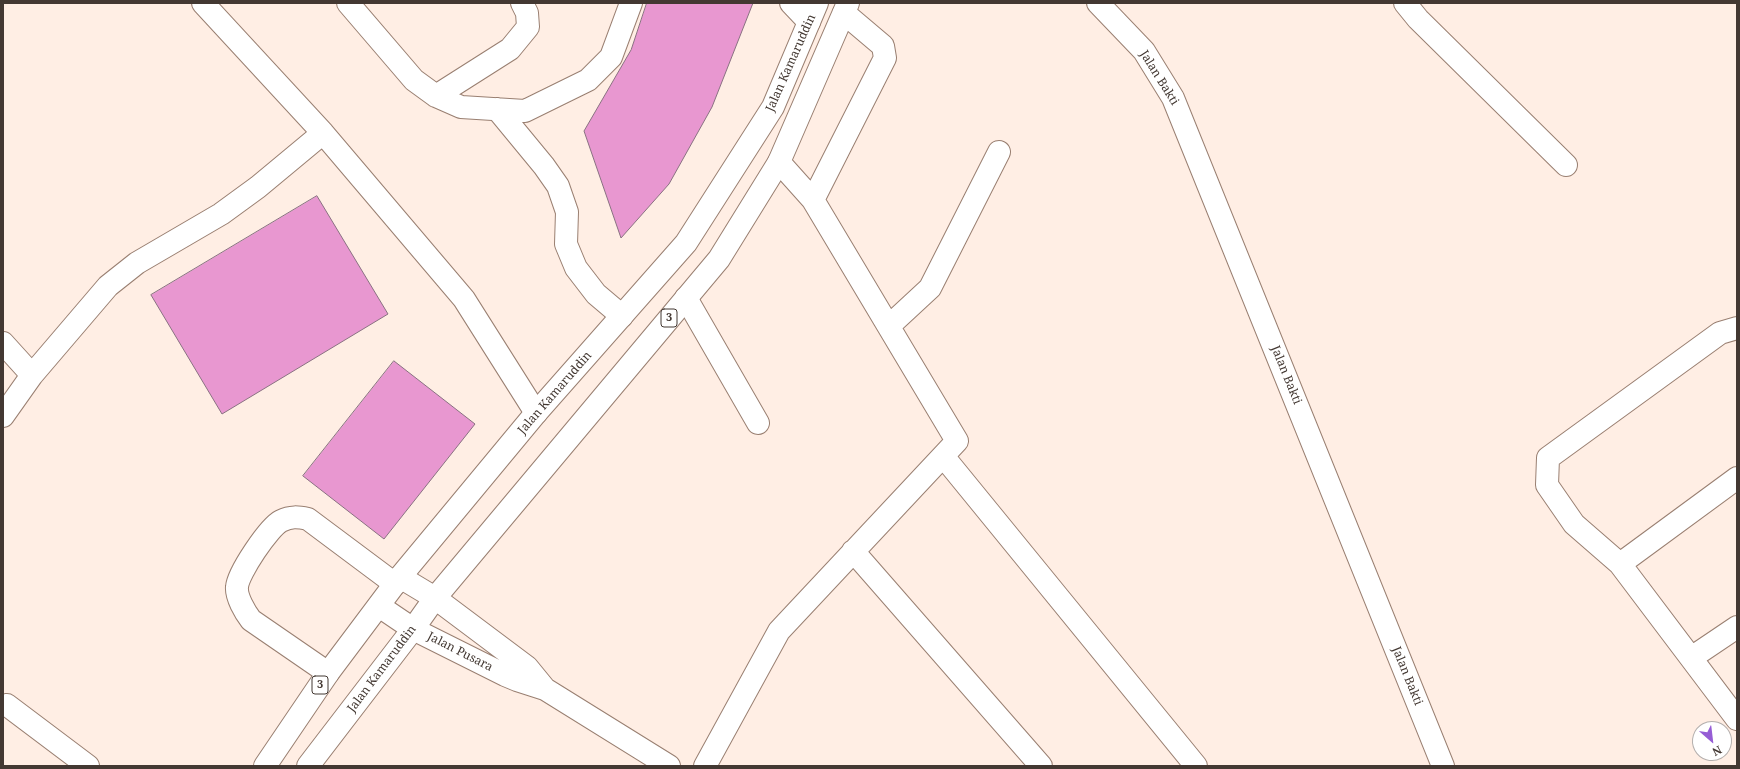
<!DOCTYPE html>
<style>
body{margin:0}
#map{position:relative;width:1740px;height:769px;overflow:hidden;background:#ffeee4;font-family:"Noto Serif",serif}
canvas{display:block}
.frame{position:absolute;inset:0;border:4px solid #433832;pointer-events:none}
.north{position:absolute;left:1692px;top:721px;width:40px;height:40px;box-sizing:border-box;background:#fff;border:1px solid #b4afad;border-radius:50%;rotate:152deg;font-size:11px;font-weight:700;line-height:16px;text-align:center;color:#433832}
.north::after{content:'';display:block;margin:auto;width:14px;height:18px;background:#965dd5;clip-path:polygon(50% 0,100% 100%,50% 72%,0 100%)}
</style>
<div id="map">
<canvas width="1740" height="769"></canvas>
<div class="frame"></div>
<div class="north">N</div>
</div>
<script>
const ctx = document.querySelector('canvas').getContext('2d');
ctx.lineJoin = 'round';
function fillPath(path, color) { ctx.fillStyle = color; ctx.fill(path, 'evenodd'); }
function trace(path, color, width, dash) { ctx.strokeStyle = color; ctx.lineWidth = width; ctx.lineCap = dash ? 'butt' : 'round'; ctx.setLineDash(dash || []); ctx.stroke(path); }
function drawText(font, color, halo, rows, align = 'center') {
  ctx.font = font + ' "Noto Serif",serif'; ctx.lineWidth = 3; ctx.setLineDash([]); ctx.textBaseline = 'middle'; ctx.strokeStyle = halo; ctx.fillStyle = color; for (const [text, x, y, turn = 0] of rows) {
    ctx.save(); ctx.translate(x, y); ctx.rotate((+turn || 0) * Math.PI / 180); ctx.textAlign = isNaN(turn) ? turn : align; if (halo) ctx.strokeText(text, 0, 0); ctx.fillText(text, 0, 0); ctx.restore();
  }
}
const building = new Path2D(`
 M647,3H753L712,107L669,184L621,238L584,131L631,50Z
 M317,196L388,314L222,414L151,295Z
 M394,361L475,424L384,539L303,476Z`);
const minor = new Path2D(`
 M203,3L323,133L464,299L536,413
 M348,3L414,80L436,96L461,107L525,111L588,80L611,57L631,3
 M791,3L809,22
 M1098,3L1144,51L1173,98L1443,766
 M1405,3L1418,19L1566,165
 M436,96L510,49L528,27L527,13L522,3
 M497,109L544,166L558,186L567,212L566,244L576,268L596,294L622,316
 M813,200L885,58L883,46L844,13
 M686,298L758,423
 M889,326L930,288L999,152
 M1737,328L1720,333L1548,458L1547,485L1574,524L1620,564L1737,719
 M3,343L32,375
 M3,416L32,375L108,286L137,263L221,214L258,187L323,133
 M943,456L1196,766
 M853,551L1041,766
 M1620,564L1737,478
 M400,577L435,598L527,667L545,689
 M379,606L413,629L505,675L517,680L545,689L669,766
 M1691,658L1737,627
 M328,673L251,620C245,612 236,597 237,587C238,573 269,527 281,521C291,516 298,517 308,519L395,584
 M7,705L88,766
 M705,766L779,631L957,441L813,200L779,162`);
const highway = new Path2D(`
 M265,766L328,673L400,577L536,413L686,243L773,107L817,3
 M308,766L413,629L435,598L719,259L779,162L848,3`);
const shields = [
 [669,318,16],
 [320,685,16]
];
const shieldNames = [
 ["3",669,318],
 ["3",320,685]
];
const streetNames = [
 ["Jalan Kamaruddin",791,63,-66],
 ["Jalan Bakti",1159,78,58],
 ["Jalan Bakti",1286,375,68],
 ["Jalan Kamaruddin",555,393,-49],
 ["Jalan Pusara",460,652,27],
 ["Jalan Kamaruddin",382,669,-53],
 ["Jalan Bakti",1407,676,68]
];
fillPath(building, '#e897d0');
trace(building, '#897181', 1);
trace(minor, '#997f71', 24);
trace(highway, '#997f71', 24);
trace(minor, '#fff', 22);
trace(highway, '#fff', 22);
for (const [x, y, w] of shields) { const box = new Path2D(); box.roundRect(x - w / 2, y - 9, w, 18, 3); ctx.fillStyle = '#fff'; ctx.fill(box); trace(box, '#433832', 1); }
drawText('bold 11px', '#433832', null, shieldNames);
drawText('12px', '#433832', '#fff', streetNames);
</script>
